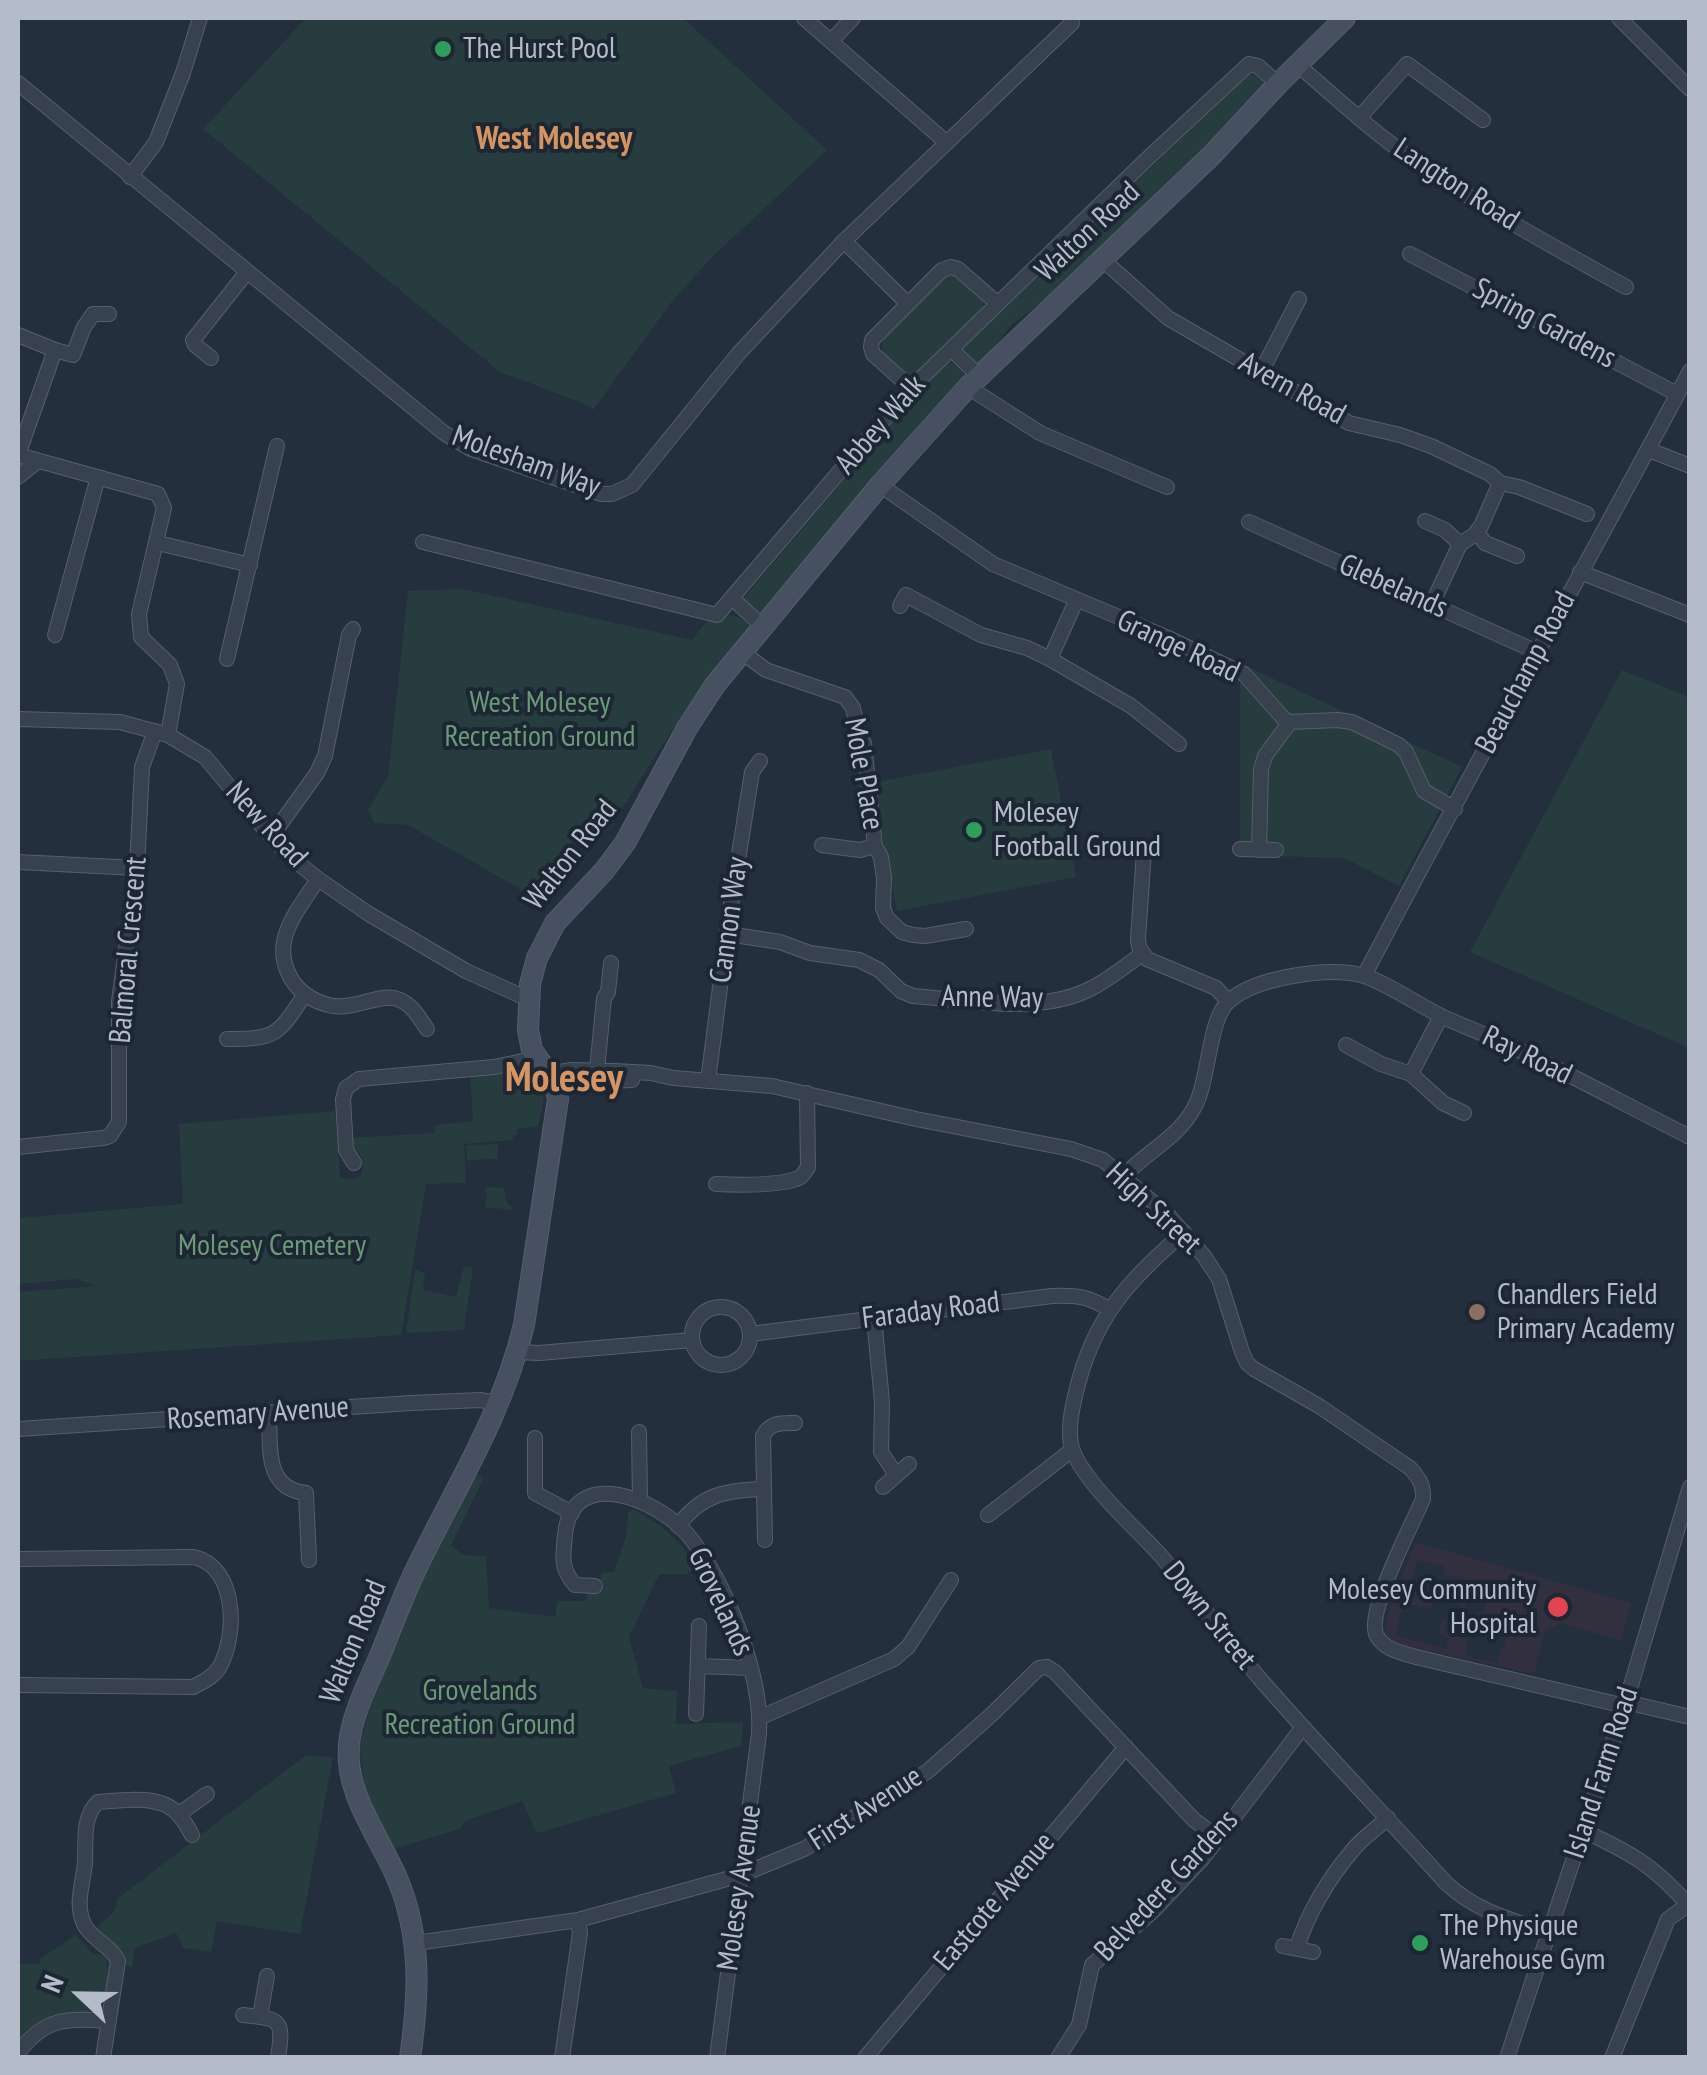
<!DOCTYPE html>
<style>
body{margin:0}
#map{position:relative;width:1707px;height:2075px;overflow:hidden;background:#242f3e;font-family:"PT Sans Narrow",sans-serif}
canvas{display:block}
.frame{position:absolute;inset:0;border:20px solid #b4bcc9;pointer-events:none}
.north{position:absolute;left:30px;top:1945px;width:100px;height:100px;-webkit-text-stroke:8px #1d2633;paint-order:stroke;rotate:292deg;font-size:28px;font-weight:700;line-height:40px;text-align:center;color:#b4bcc9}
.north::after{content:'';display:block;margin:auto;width:35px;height:45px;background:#b4bcc9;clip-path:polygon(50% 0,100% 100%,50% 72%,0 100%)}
</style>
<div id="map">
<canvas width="1707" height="2075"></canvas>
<div class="frame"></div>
<div class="north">N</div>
</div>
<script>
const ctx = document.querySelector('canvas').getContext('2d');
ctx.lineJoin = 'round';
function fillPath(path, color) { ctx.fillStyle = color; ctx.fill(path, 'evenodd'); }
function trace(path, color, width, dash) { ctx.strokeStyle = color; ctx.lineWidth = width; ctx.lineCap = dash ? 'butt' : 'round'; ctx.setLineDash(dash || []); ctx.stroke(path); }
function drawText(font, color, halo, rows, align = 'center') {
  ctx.font = font + ' "PT Sans Narrow",sans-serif'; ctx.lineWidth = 8; ctx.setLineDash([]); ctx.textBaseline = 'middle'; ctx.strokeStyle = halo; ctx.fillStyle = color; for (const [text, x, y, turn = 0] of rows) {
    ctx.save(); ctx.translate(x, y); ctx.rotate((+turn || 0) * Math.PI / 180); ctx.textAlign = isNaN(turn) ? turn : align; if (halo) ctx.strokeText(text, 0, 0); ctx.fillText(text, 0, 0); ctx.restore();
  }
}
const medical = new Path2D(`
 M1415,1542L1631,1603L1621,1641L1562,1623L1545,1631L1534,1674L1399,1644L1386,1635V1620ZM1417,1560L1444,1566L1443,1574L1490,1586L1480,1627L1491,1630L1495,1615L1511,1619L1504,1648H1501L1497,1663L1465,1656L1468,1639L1444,1633L1447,1622L1461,1625L1466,1603L1456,1601L1457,1593L1432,1587L1429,1596L1409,1591ZM1436,1590L1455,1594L1453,1602L1461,1605L1456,1622L1442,1619L1439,1634L1449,1637L1446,1649L1395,1636L1403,1603L1431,1609Z`);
const green = new Path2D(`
 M306,18H683L827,150L712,257L670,304L593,410L583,403L500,372L203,129Z
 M1249,74H1254L1265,84L1176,177L1050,296L1011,325L992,350L977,364L962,353L963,348Z
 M950,275L960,277L983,300V309L914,378L908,379L882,356L883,334L944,277Z
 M948,362L953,363L964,373L963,378L924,420L762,615C754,615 745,606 744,598L919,391Z
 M463,589L692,640L708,619L719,622L727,614L740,618L752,628L689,704L610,827L597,841L571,842C582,870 562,885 545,905L517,887L408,825L374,823L368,810L388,776L408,591Z
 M1246,666L1462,767L1399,886L1344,858L1240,855V683Z
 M1622,670L1689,697V1048L1470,952Z
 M1051,749L1076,877L897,911L872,783Z
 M523,1067C550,1087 545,1097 538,1127L517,1129V1135L513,1136V1140L464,1144L466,1183L426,1184L401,1335L18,1361V1292L96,1286L76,1279L18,1284V1218L183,1204L179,1124L335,1111L340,1176C348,1181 351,1180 360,1177C368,1158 357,1153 349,1138L435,1133V1125L473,1121L470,1073Z
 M498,1144V1159L467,1160L466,1145Z
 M487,1187L504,1188L506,1201L514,1210L485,1207L487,1193H483Z
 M464,1266L473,1268L464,1330L406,1333L415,1270L425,1273L423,1290L456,1297Z
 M477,1474L484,1478L451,1545L463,1555L486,1556L489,1608L555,1617L557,1601H586L587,1592H600L601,1573L614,1572L626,1537L628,1513L633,1509C665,1527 680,1540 699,1571H689L688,1574H659L629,1637L643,1688L677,1691L676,1724L743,1722L741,1746L669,1766L676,1793L537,1833L522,1801L465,1821L460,1829L390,1850L370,1818L359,1747L370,1708L428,1565Z
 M305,1756L333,1757L300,1934L217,1921L211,1952L184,1948L176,1933L135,1948L132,1967L126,1966C116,1944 109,1945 96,1928L114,1912L118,1898Z
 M76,1935L93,1954L103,1955C113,1969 108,1993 101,2007L90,2010L89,2013C55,2013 40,2019 18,2044V1964H40V1959Z`);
const minor = new Path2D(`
 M804,18L947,143
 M1619,18L1690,89
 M831,41L853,18
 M1298,65C1336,98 1374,133 1416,162C1483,208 1555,248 1626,287
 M18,83L444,433L471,449L601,494H612L632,485L739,353L844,241L1072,23
 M1359,118L1407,64L1483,120
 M130,177L156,142L183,73L200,18
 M844,241L907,303
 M1410,254L1677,394
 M1103,260L1168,318L1349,423L1400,435L1431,446L1490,474L1500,483L1519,487L1587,514
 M18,335L55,350L18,455
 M951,349L979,376
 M55,350L73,355L84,327L93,314H109
 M211,358L195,345L193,340L247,272
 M1261,372L1299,299
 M968,387L1040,433L1167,487
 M911,388L873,354L871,347L872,340L942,270L951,267L958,269L997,303
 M1649,450L1690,466
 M18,455L158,494L164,508L139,614L141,637L170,665L177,684L168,735
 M18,477L38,461
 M880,485L993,564L1166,637L1244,674L1284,719L1290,722L1337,720L1352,722L1399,745L1406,752L1424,791L1455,809
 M1425,521L1445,530L1460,544
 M1249,522L1537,652
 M1477,532L1485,543L1517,556
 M423,542L717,615L911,388L1146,160L1249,64L1258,66L1278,84
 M158,543L250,565
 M1580,572L1690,615
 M732,598L762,626
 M1432,604L1460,544L1474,535L1481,526L1500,483
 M900,606L906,595L981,635L1027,648L1050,659L1131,706L1179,744
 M55,635L98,477
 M742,652L766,670L845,697L853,708L859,735L864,743L875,846L881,857L884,878L883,908L887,918L902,932L913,935L925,936L966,929
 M227,659L277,446
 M1050,659L1076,601
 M18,719L120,722L168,735L205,757L271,837L293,859L318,879L369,914L466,971L528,999
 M271,837L317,773L325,756L349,635L353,629
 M822,845L860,850L875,846
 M1240,849L1276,850
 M1259,850L1261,769L1265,756L1290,722
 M1144,851L1138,939L1139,947L1147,959L1216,988L1228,1001
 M18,862L137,868
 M318,879C296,913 267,944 294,983C304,996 317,1003 333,1006C355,1009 376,995 394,998C411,1002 418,1016 427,1029
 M728,934L780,942L810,953L859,960L879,970L901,991L913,996C969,1000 1038,1015 1090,989C1109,980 1125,966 1142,954
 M1364,976C1470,773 1582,573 1690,371
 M227,1039C277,1039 278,1035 305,994
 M1346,1045L1381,1064L1411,1074L1443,1103L1464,1113
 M597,1070L604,998L608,992L611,963
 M549,1074L570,1070L614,1071L651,1073L673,1078L772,1086L916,1119L1071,1149L1103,1160L1168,1215L1204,1256L1219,1279L1242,1352L1247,1363L1254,1369L1319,1406L1410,1468C1419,1478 1424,1485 1423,1499C1412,1525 1367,1610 1376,1634C1382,1649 1402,1653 1416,1657L1625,1706
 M1411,1074L1441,1016
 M708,1081L729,917L752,772L760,761
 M557,1091L581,1082L632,1080
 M18,1147L103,1138L110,1136L119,1122V1001L137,868L142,767L155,731
 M354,1163L346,1150L343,1099L346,1088L359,1079L494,1067L528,1060L535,1056
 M1124,1176C1147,1151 1177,1139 1194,1108C1210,1079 1208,1019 1229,1001C1256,977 1327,967 1361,975C1386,982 1418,1005 1443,1017C1463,1026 1485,1034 1506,1044C1568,1073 1628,1106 1690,1137
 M716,1184C738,1185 775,1186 796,1179C803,1177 803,1174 808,1167L807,1093
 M1184,1232C1128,1282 1094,1316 1076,1392C1072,1409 1068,1427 1071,1444C1078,1478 1137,1529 1161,1556C1195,1597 1227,1640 1261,1680C1321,1749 1385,1815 1446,1883C1477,1912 1510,1919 1549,1933
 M692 1336a29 29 0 1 1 58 0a29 29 0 1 1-58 0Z
 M874,1317L882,1402L881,1452L896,1475
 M750,1334L1052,1296C1077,1295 1087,1296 1109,1309
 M517,1352L539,1353L692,1340
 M269,1413C271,1446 263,1488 306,1493L309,1560
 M18,1429L411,1403L480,1400L498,1403
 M639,1432L640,1501
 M535,1438V1493L572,1513
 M883,1487L909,1464
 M988,1515L1072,1450
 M678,1526C701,1494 727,1490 764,1489
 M765,1540L763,1436C770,1422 781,1423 795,1423
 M18,1559L194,1557C237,1567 238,1635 219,1668C213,1677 203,1682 193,1687L18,1685
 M595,1586L575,1585C560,1568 563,1557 565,1535C572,1463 659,1500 688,1535C725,1579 763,1677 759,1734L717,2058
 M698,1666L751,1668
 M1626,1702L1690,1717
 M696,1714L699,1626
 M761,1717L894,1659L908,1647L951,1580
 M179,1814L207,1794
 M1584,1831C1631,1853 1655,1866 1690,1907
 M416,1943L578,1920L741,1875L804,1849L928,1771L990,1716L1039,1668L1047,1667L1055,1672L1194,1820L1218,1838
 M1283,1946L1313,1952
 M1297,1948C1307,1914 1329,1878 1352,1851C1362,1838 1376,1829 1388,1818
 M243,2015C281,2019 284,2019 278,2058
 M260,2017L267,1976
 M18,2053C45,2017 67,2018 109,2021
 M103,2058L118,1961C111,1946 94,1941 85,1926C74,1906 83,1884 85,1863C86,1843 82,1816 98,1802C123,1800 160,1794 178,1814C184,1820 188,1828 192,1835
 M562,2058L580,1933L578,1920
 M865,2058L1126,1747
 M1058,2058L1079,2025L1092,1965L1155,1909L1203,1858L1303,1727
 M1507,2058L1626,1702L1690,1487
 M1612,2058L1668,1919L1688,1905`);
const secondary = new Path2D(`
 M410,2058C419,1996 422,1937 397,1878C379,1836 344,1793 349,1744C352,1713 370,1680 382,1651C393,1623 404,1594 417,1567C457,1485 502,1415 524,1325L558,1099L553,1080L532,1050L528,1030L530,984L537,958L555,923L604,871L625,843L687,728L715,685L880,485L968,387L1211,156L1278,84L1345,18`);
const markers = [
 [443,49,10,"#2e9e5b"],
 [974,830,10,"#2e9e5b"],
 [1477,1312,10,"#8d6e63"],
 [1558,1607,12,"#e0444e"],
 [1420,1943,10,"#2e9e5b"]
];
const poiNames = [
 ["The Hurst Pool",463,49],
 ["Molesey",994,813],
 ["Football Ground",994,847],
 ["Chandlers Field",1497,1295],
 ["Primary Academy",1497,1329],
 ["Molesey Community",1536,1590,"right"],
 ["Hospital",1536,1624,"right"],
 ["The Physique",1440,1926],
 ["Warehouse Gym",1440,1960]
];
const streetNames = [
 ["Langton Road",1456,185,33],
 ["Walton Road",1088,232,-43],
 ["Spring Gardens",1544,324,28],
 ["Avern Road",1292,389,29],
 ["Abbey Walk",881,425,-49],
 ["Molesham Way",526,462,20],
 ["Glebelands",1393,587,24],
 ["Grange Road",1178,647,25],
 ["Beauchamp Road",1526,673,-62],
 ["Mole Place",863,774,80],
 ["New Road",266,825,47],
 ["Walton Road",571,855,-52],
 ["Cannon Way",730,920,-82],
 ["Balmoral Crescent",129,950,-85],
 ["Anne Way",992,998,1],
 ["Ray Road",1527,1056,26],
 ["High Street",1153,1209,43],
 ["Faraday Road",931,1311,-7],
 ["Rosemary Avenue",258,1414,-4],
 ["Grovelands",720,1602,65],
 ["Down Street",1209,1616,51],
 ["Walton Road",354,1642,-68],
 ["Island Farm Road",1602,1773,-72],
 ["First Avenue",866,1809,-33],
 ["Belvedere Gardens",1167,1886,-47],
 ["Molesey Avenue",740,1888,-82],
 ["Eastcote Avenue",995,1902,-50]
];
const parkNames = [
 ["West Molesey",540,703],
 ["Recreation Ground",540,737],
 ["Molesey Cemetery",272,1246],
 ["Grovelands",480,1691],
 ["Recreation Ground",480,1725]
];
const neighbourhoodNames = [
 ["West Molesey",554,140]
];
const districtNames = [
 ["Molesey",564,1080]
];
fillPath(medical, '#32303f');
fillPath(green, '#263c3f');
trace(minor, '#565f6c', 16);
trace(secondary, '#565f6c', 22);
trace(minor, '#38414e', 14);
trace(secondary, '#465061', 20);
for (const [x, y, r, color] of markers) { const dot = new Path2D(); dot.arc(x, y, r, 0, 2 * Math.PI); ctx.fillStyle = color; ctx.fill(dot); trace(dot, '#1d2633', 4); }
drawText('30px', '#b4bcc9', '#1d2633', poiNames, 'left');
drawText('30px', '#b4bcc9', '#1d2633', streetNames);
drawText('30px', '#6b9a76', '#1d2633', parkNames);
drawText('bold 32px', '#d59563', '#1d2633', neighbourhoodNames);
drawText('bold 40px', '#d59563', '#1d2633', districtNames);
</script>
